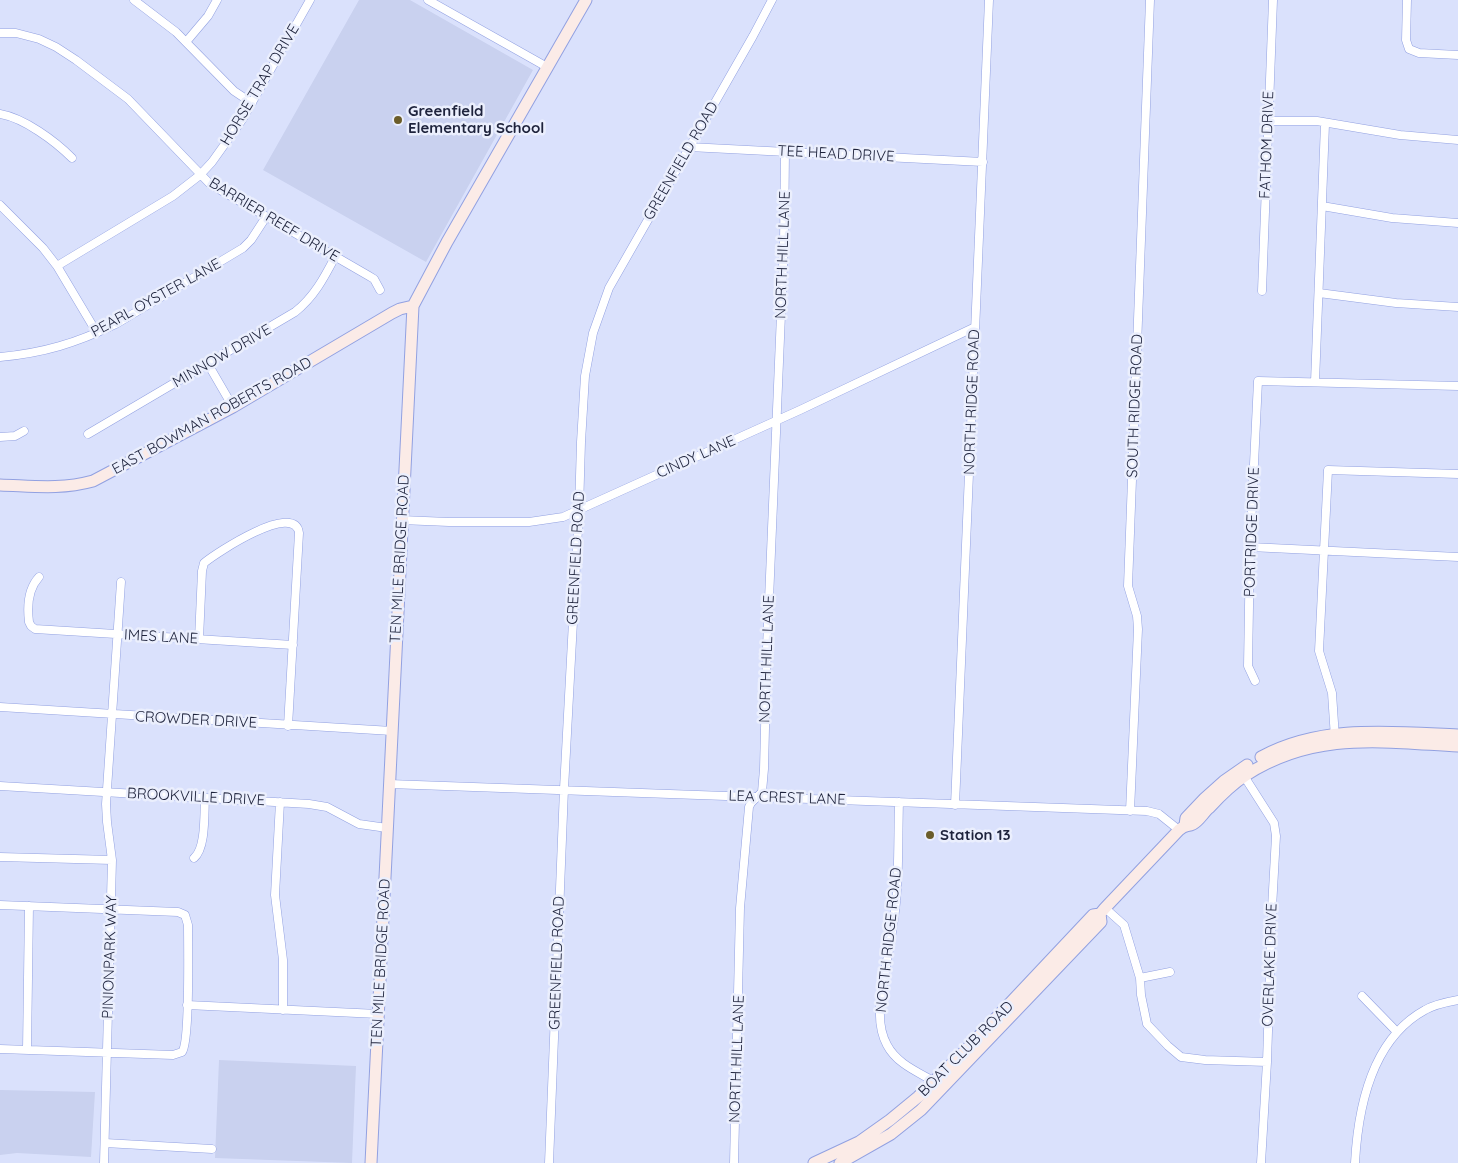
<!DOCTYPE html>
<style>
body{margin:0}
canvas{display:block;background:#dae1fc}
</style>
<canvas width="1458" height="1163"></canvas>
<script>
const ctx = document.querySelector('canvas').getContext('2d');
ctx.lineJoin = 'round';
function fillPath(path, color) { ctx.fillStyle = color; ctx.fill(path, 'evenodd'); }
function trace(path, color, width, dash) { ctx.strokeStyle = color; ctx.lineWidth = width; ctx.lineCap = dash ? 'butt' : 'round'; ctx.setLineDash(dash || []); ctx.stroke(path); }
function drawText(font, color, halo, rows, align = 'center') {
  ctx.font = font + ' Quicksand,sans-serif'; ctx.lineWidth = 5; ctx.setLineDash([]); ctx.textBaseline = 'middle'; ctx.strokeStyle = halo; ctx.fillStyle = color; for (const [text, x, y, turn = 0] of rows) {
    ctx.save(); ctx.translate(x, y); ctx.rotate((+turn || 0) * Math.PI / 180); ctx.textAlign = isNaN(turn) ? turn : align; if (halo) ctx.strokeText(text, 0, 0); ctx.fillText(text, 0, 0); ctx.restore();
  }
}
const built = new Path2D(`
 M359,0H410L533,70L426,262L263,170Z
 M219,1060L356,1066L352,1163L215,1158Z
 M0,1090L95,1092L91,1157L17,1153L0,1155Z`);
const street = new Path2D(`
 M134,0L176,32L234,91L252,103
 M428,0L547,67
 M1407,0L1406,40L1409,49L1419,53L1458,55
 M0,33H16L39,39L56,47L76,60L128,99L210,184L369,276L374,279L380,290
 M186,42L208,16L217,0
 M0,114C24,118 55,141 72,158
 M1268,121H1317L1400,135L1458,140
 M689,147L983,162
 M0,205L43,248L57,266L97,333
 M1322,206L1392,218L1458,223
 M57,266L173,196L200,175L212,162L242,120L310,0
 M1262,291L1273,0
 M1319,293L1396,303L1458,307
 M0,357C44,353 76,343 116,324L243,248L251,240L266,217
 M208,364L233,407
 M1315,382L1325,124
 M88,434L295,312C314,297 324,278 335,257
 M0,437L15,436L24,431
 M401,520L449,522H529L563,517L800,410L975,327
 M1250,547L1458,557
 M39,577C28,589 27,606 29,622L31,626L35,629L293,645
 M199,639L202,571L204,563C216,553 295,501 299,533L288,726
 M1255,681L1248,666L1250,547L1258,381L1458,386
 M0,707L392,731
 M1335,738L1332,693L1319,651L1328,470L1458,474
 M1244,776L1274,823L1276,836L1272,908L1267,1062L1261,1163
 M389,784L1147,811L1159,814L1179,830
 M0,786L309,804L327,807L359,824L387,828
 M280,802L275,895L283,960V1010
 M899,802C898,835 899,869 896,902C894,923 890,945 886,966C882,992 874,1021 887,1045C897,1064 918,1072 935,1082
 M955,805L989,0
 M1130,811L1138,629L1137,616L1128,586L1150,0
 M0,857L112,860
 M194,858C206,848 204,814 205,798
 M0,905L178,912L185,915L188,925C188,945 190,1042 182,1052L173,1055L0,1049
 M1105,908L1124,925L1140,978L1141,995L1147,1024L1168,1046L1181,1057L1205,1060L1267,1062
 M1140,978L1170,972
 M1362,996L1397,1032
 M187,1005L378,1014
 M27,1050L29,906
 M105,1143L212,1149
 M104,1163L112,860L107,822L106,804L121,582
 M549,1163L564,789L579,510L581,442L585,376L593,333L609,288L753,36L772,0
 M734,1163L740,908L749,807L751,803L762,792L764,769L767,647L784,243L785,151
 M1355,1163C1358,1107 1372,1039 1425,1010C1435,1004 1447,1002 1458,1000`);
const secondary = new Path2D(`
 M0,485C33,486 60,490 93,481L233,407L392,313L400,309L413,306
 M1261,757C1321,724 1392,732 1458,735
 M1185,825L1186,818L1205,798L1224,781L1247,765
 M371,1163L413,306L447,242L586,0
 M814,1163L859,1142L890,1120L918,1097L965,1051L1093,915L1100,914
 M840,1163L891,1134L921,1110L1101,922L1100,914L1105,908L1179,830C1186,824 1187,827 1193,824C1199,821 1204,812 1209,808C1220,796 1232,784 1246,775C1315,731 1381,742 1458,746`);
const markers = [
 [398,120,5,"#6b5d2a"],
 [930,835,5,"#6b5d2a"]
];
const streetNames = [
 ["HORSE TRAP DRIVE",260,85,-59],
 ["FATHOM DRIVE",1267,145,-88],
 ["TEE HEAD DRIVE",836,154,3],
 ["GREENFIELD ROAD",681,161,-60],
 ["BARRIER REEF DRIVE",274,220,31],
 ["NORTH HILL LANE",783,255,-88],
 ["PEARL OYSTER LANE",156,298,-29],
 ["MINNOW DRIVE",222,356,-30],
 ["NORTH RIDGE ROAD",972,402,-88],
 ["SOUTH RIDGE ROAD",1135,406,-88],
 ["EAST BOWMAN ROBERTS ROAD",212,416,-29],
 ["CINDY LANE",696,457,-24],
 ["PORTRIDGE DRIVE",1252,532,-88],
 ["GREENFIELD ROAD",576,558,-87],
 ["TEN MILE BRIDGE ROAD",400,559,-87],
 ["IMES LANE",161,637,3],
 ["NORTH HILL LANE",767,659,-88],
 ["CROWDER DRIVE",196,720,3],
 ["BROOKVILLE DRIVE",196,797,3],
 ["LEA CREST LANE",787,798,2],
 ["NORTH RIDGE ROAD",889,940,-84],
 ["PINIONPARK WAY",110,957,-88],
 ["TEN MILE BRIDGE ROAD",381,963,-87],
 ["GREENFIELD ROAD",557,963,-88],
 ["OVERLAKE DRIVE",1270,965,-88],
 ["BOAT CLUB ROAD",966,1049,-45],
 ["NORTH HILL LANE",737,1059,-88]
];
const poiNames = [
 ["Greenfield",408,111],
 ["Elementary School",408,128],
 ["Station 13",940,835]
];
fillPath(built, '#c9d1ef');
trace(street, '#92a1e1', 9);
trace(secondary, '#92a1e1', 13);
trace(street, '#fff', 8);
trace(secondary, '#fbebe7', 11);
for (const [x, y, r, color] of markers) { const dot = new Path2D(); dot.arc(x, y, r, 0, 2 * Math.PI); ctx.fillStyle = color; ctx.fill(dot); trace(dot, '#ebeffd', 2); }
drawText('15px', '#1e233c', '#ebeffd', streetNames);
drawText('bold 15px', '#1e233c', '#ebeffd', poiNames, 'left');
</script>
